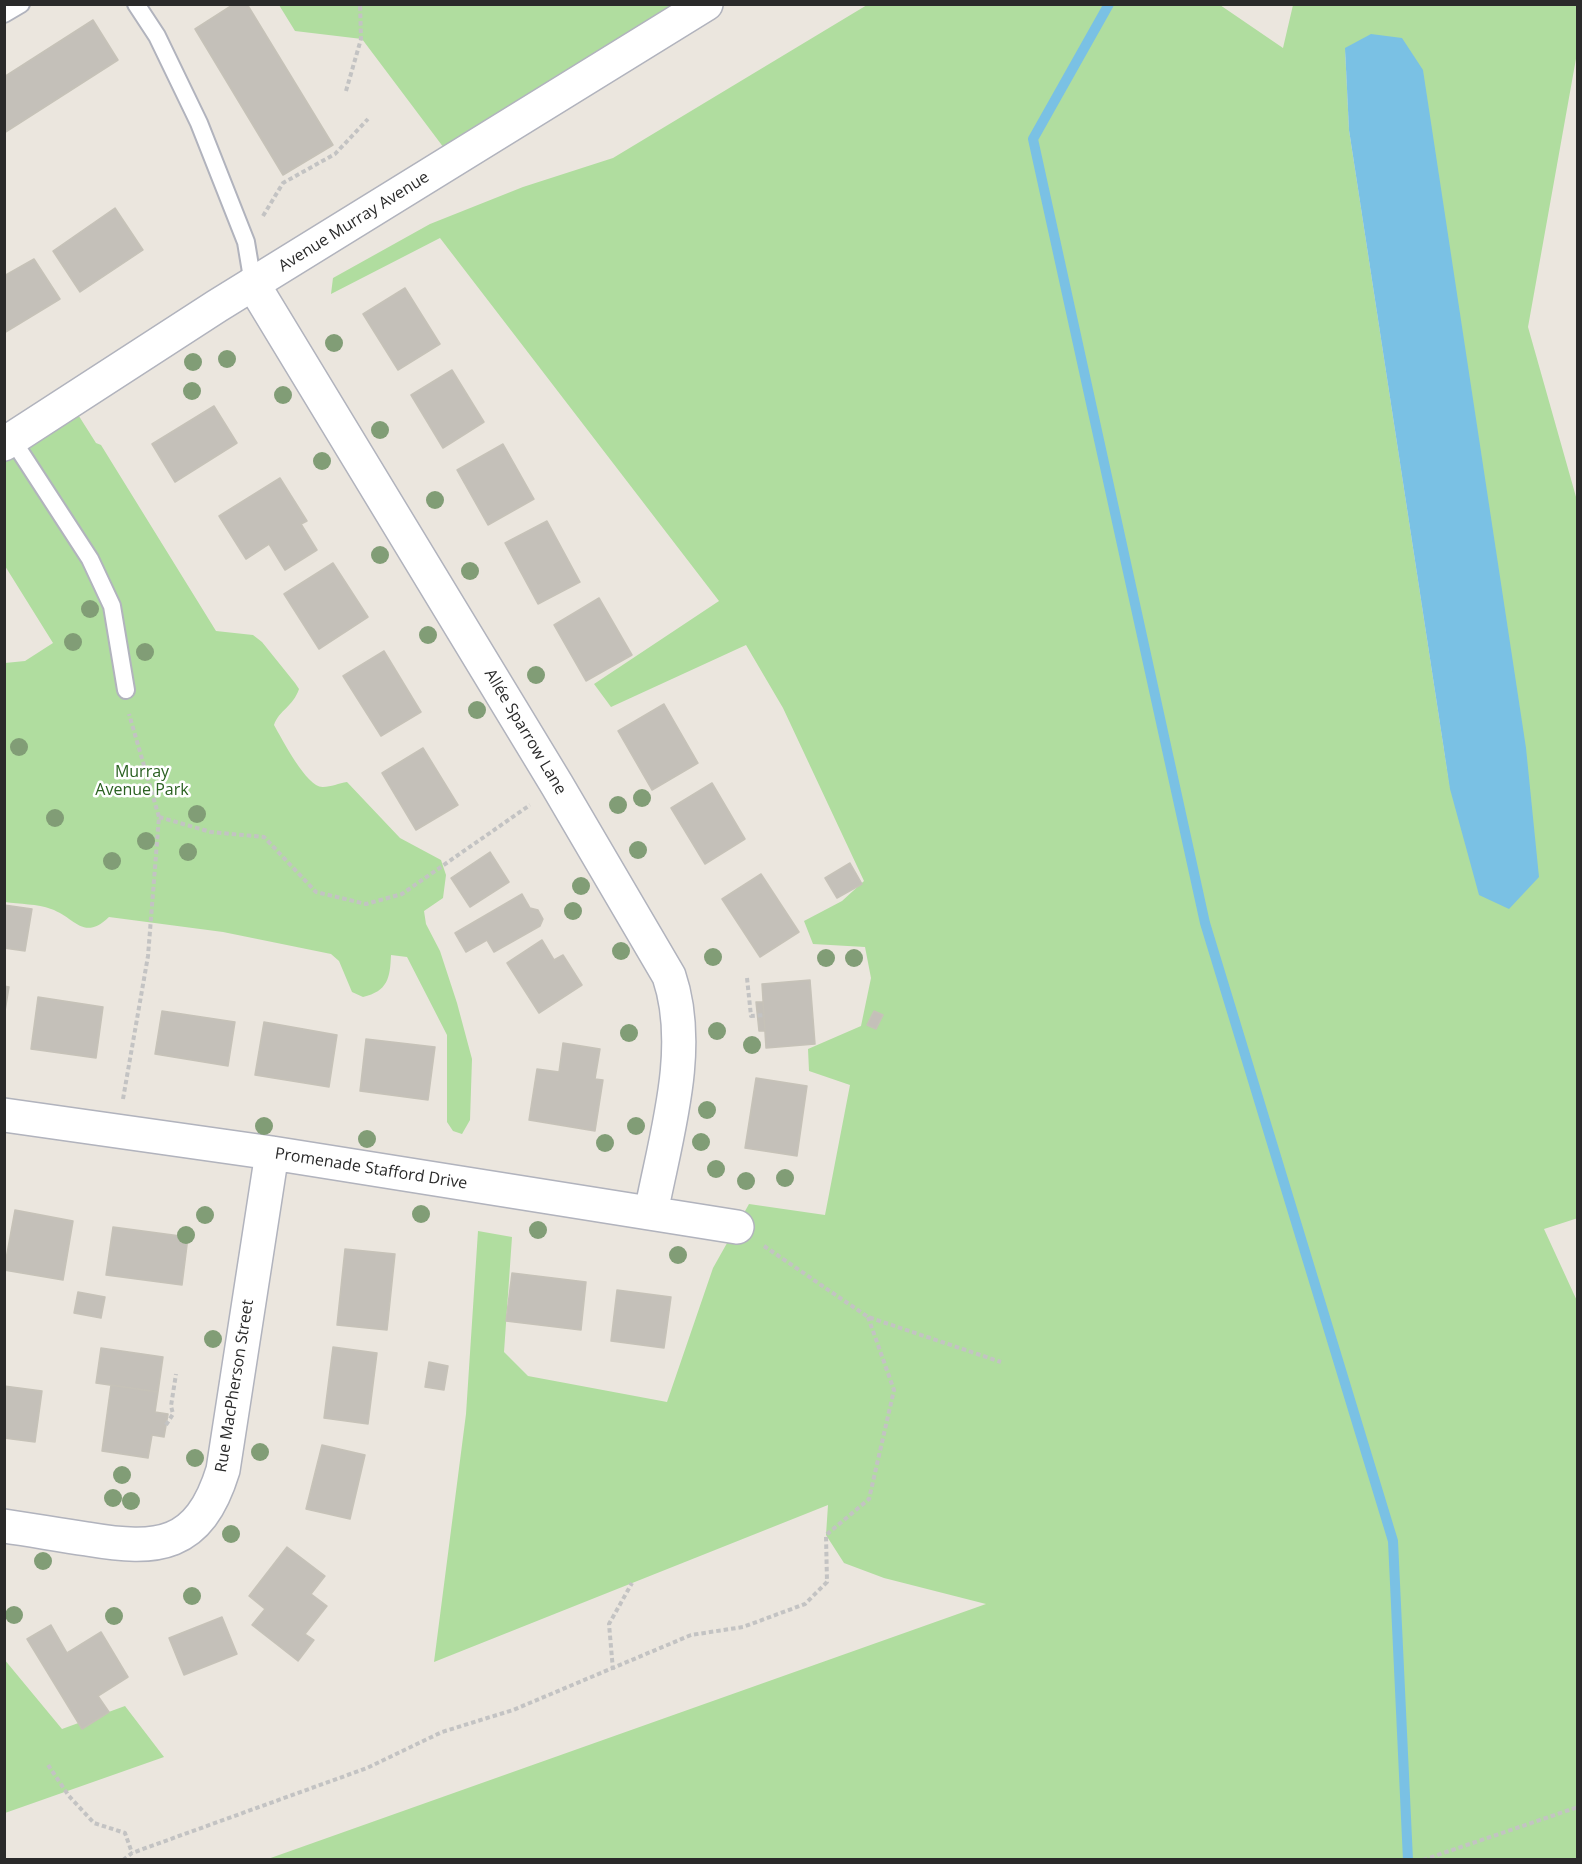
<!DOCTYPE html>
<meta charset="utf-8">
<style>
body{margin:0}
#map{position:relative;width:1582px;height:1864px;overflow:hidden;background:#ebe6de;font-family:"Open Sans",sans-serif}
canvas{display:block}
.frame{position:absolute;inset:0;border:6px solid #2a2a2a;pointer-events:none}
</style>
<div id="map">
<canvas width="1582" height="1864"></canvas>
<div class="frame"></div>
</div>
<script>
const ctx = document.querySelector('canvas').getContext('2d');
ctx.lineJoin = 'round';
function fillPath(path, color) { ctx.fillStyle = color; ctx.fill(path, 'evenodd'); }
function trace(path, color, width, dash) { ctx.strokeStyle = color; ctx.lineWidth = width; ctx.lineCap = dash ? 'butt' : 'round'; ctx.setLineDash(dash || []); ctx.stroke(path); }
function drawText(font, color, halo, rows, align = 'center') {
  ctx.font = font + ' "Open Sans",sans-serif'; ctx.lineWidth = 5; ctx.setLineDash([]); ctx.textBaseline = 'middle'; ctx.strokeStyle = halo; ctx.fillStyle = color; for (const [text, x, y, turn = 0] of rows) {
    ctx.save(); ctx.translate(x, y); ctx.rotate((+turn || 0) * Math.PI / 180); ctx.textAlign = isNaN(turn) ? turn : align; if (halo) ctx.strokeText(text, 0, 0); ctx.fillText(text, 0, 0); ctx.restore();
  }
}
const green = new Path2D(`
 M279,5H706L453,160L362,39L295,31Z
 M867,5H1220L1283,48L1293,5H1577V53L1528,327L1578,504V1218L1544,1229L1578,1303L1577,1859L265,1860L986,1604L884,1578L844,1563L826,1535L828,1505L434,1662L466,1414L478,1231L512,1237L504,1352L528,1376L667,1402L713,1268L749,1204L825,1215L850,1085L809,1071L808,1049L861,1026L871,978L865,947L813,944L804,921L842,901L864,881L783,708L746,645L611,707L594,684L719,601L440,238L331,294L333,278L430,224L523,187L613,158ZM1345,48L1450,789L1349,130Z
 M70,402L96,443L101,445L216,631L253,635L262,642L295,683L299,689C293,707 279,710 274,725C282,739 307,788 323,787C331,787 339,783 347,782L400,838L441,860L446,875L443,898L424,911L426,924L440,951L457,1003L472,1059L470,1120L462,1134L453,1131L447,1122V1035L407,957L391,955C390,978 388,991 363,997L352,992L339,961L331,954L223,932L109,917C83,942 75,917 51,909C38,904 19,904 5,902V663L25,661L53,643L5,566V444Z
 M4,1659L62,1729L125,1706L164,1757L5,1813Z`);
const water = new Path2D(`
 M1371,34L1402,38L1423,70L1526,748L1539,877L1509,909L1479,895L1450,789L1349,130L1345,48Z`);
const stream = new Path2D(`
 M1109,4L1033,139L1205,923L1393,1541L1408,1860`);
const building = new Path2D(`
 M234,4H247L333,145L283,175L195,29Z
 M93,20L118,60L4,133V77Z
 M115,208L143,250L80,292L53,251Z
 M34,259L60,299L4,333V276Z
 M405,288L440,344L398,370L363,314Z
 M452,370L484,422L443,448L411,395Z
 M214,406L237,443L175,482L152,444Z
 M503,444L534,499L488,525L457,470Z
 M280,478L307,521L301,524L317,550L285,570L269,544L246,559L219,516Z
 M547,521L580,582L538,604L505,543Z
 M333,563L368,617L319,649L284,594Z
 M599,598L632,655L586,681L554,625Z
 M384,651L421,712L381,736L343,676Z
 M664,704L698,763L652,790L618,731Z
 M423,748L458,805L416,830L382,773Z
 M712,783L745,839L705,864L671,808Z
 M490,852L509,882L470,907L451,878Z
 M850,863L862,884L837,898L825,878Z
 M761,874L799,932L760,957L722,899Z
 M522,894L530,908L538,910L543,919L540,926L494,952L487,940L466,952L455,933Z
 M4,905L32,909L25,951L4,948Z
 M542,940L554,960L563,955L582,985L539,1013L507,963Z
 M810,980L815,1044L766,1048L762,984Z
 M4,986L9,987L4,1017Z
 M38,997L103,1007L96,1058L31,1049Z
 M756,1002H763L765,1031H759Z
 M162,1011L235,1022L228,1066L155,1054Z
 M874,1011L883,1015L876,1029L867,1025Z
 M264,1022L337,1035L329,1087L255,1075Z
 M366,1039L435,1047L428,1100L360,1091Z
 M563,1043L600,1049L595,1079L603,1080L595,1131L529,1120L537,1069L559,1072Z
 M756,1078L807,1086L797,1156L745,1148Z
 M15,1210L73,1221L63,1280L4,1270Z
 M113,1227L188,1237L182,1285L106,1275Z
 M345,1249L395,1254L387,1330L337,1325Z
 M512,1273L586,1282L581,1330L506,1321Z
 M617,1290L671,1297L664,1348L611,1341Z
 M78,1292L105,1297L101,1318L74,1313Z
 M333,1347L377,1353L368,1424L324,1418Z
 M101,1348L163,1357L158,1392L96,1383Z
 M429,1362L448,1366L444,1390L425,1387Z
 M111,1385L158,1392L155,1412L168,1414L164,1437L152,1435L148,1458L102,1451Z
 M4,1386L42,1391L35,1442L4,1438Z
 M322,1445L365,1455L350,1519L306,1509Z
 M287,1547L325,1576L311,1594L327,1606L305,1634L314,1640L298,1661L252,1625L265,1609L249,1596Z
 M222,1617L237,1654L184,1675L169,1638Z
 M51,1625L67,1653L101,1632L128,1677L98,1696L109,1712L82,1729L27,1639Z`);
const path = new Path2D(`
 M346,91L361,39L360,4
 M263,216L283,183L335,154L368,119
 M159,817L211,832L264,837L316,892L366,904L402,894L530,805
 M747,978L751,1016L764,1015
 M123,1099L148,956L159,817L129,714
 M764,1246L868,1317L1001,1362
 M166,1425L173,1414L171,1406L176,1374
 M613,1670L609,1624L632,1583
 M48,1765L69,1796L94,1823L125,1833L132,1853
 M123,1860L132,1853L367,1768L442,1732L513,1710L691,1635L743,1627L805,1604L827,1582L826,1535L869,1499L894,1390L868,1317
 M1423,1860L1578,1807`);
const service = new Path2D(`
 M136,4L157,36L199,123L246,242L253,284
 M4,14L21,4
 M12,439L90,559L112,606L126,690`);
const minor = new Path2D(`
 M253,284L557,785L669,976C694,1049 665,1139 651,1213
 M4,1115L272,1153L737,1227
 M4,1526C32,1530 59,1535 87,1539C158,1551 199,1548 223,1470L272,1153`);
const tertiary = new Path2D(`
 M4,444L217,306L706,4`);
const trees = [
 [334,343],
 [227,359],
 [193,362],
 [192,391],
 [283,395],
 [380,430],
 [322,461],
 [435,500],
 [380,555],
 [470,571],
 [90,609],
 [428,635],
 [73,642],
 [145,652],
 [536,675],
 [477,710],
 [19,747],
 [642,798],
 [618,805],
 [197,814],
 [55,818],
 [146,841],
 [638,850],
 [188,852],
 [112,861],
 [581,886],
 [573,911],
 [621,951],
 [713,957],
 [826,958],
 [854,958],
 [717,1031],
 [629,1033],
 [752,1045],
 [707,1110],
 [264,1126],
 [636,1126],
 [367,1139],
 [701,1142],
 [605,1143],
 [716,1169],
 [785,1178],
 [746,1181],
 [421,1214],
 [205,1215],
 [538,1230],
 [186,1235],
 [678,1255],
 [213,1339],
 [260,1452],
 [195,1458],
 [122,1475],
 [113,1498],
 [131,1501],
 [231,1534],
 [43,1561],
 [192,1596],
 [14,1615],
 [114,1616]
];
const streetNames = [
 ["Avenue Murray Avenue",354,222,-32],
 ["Allée Sparrow Lane",525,732,59],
 ["Promenade Stafford Drive",371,1169,9],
 ["Rue MacPherson Street",235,1386,-81]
];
const parkNames = [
 ["Murray",142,772],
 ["Avenue Park",142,790]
];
fillPath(green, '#b0dd9f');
fillPath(water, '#7ac1e4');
trace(stream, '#7ac1e4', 10);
fillPath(building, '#c4c0b9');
trace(building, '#c6c2b8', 1.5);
trace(service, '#b1b3bd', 20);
trace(minor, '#b1b3bd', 36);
trace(tertiary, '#b1b3bd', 36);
trace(path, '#c3c3c3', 4, [4.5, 3]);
trace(service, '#fff', 16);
trace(minor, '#fff', 33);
trace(tertiary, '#fff', 33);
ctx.fillStyle = '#819d76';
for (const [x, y] of trees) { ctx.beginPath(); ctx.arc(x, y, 9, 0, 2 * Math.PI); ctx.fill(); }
drawText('16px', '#2a2a2a', '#fff', streetNames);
drawText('16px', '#2a6121', '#fff', parkNames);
</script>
